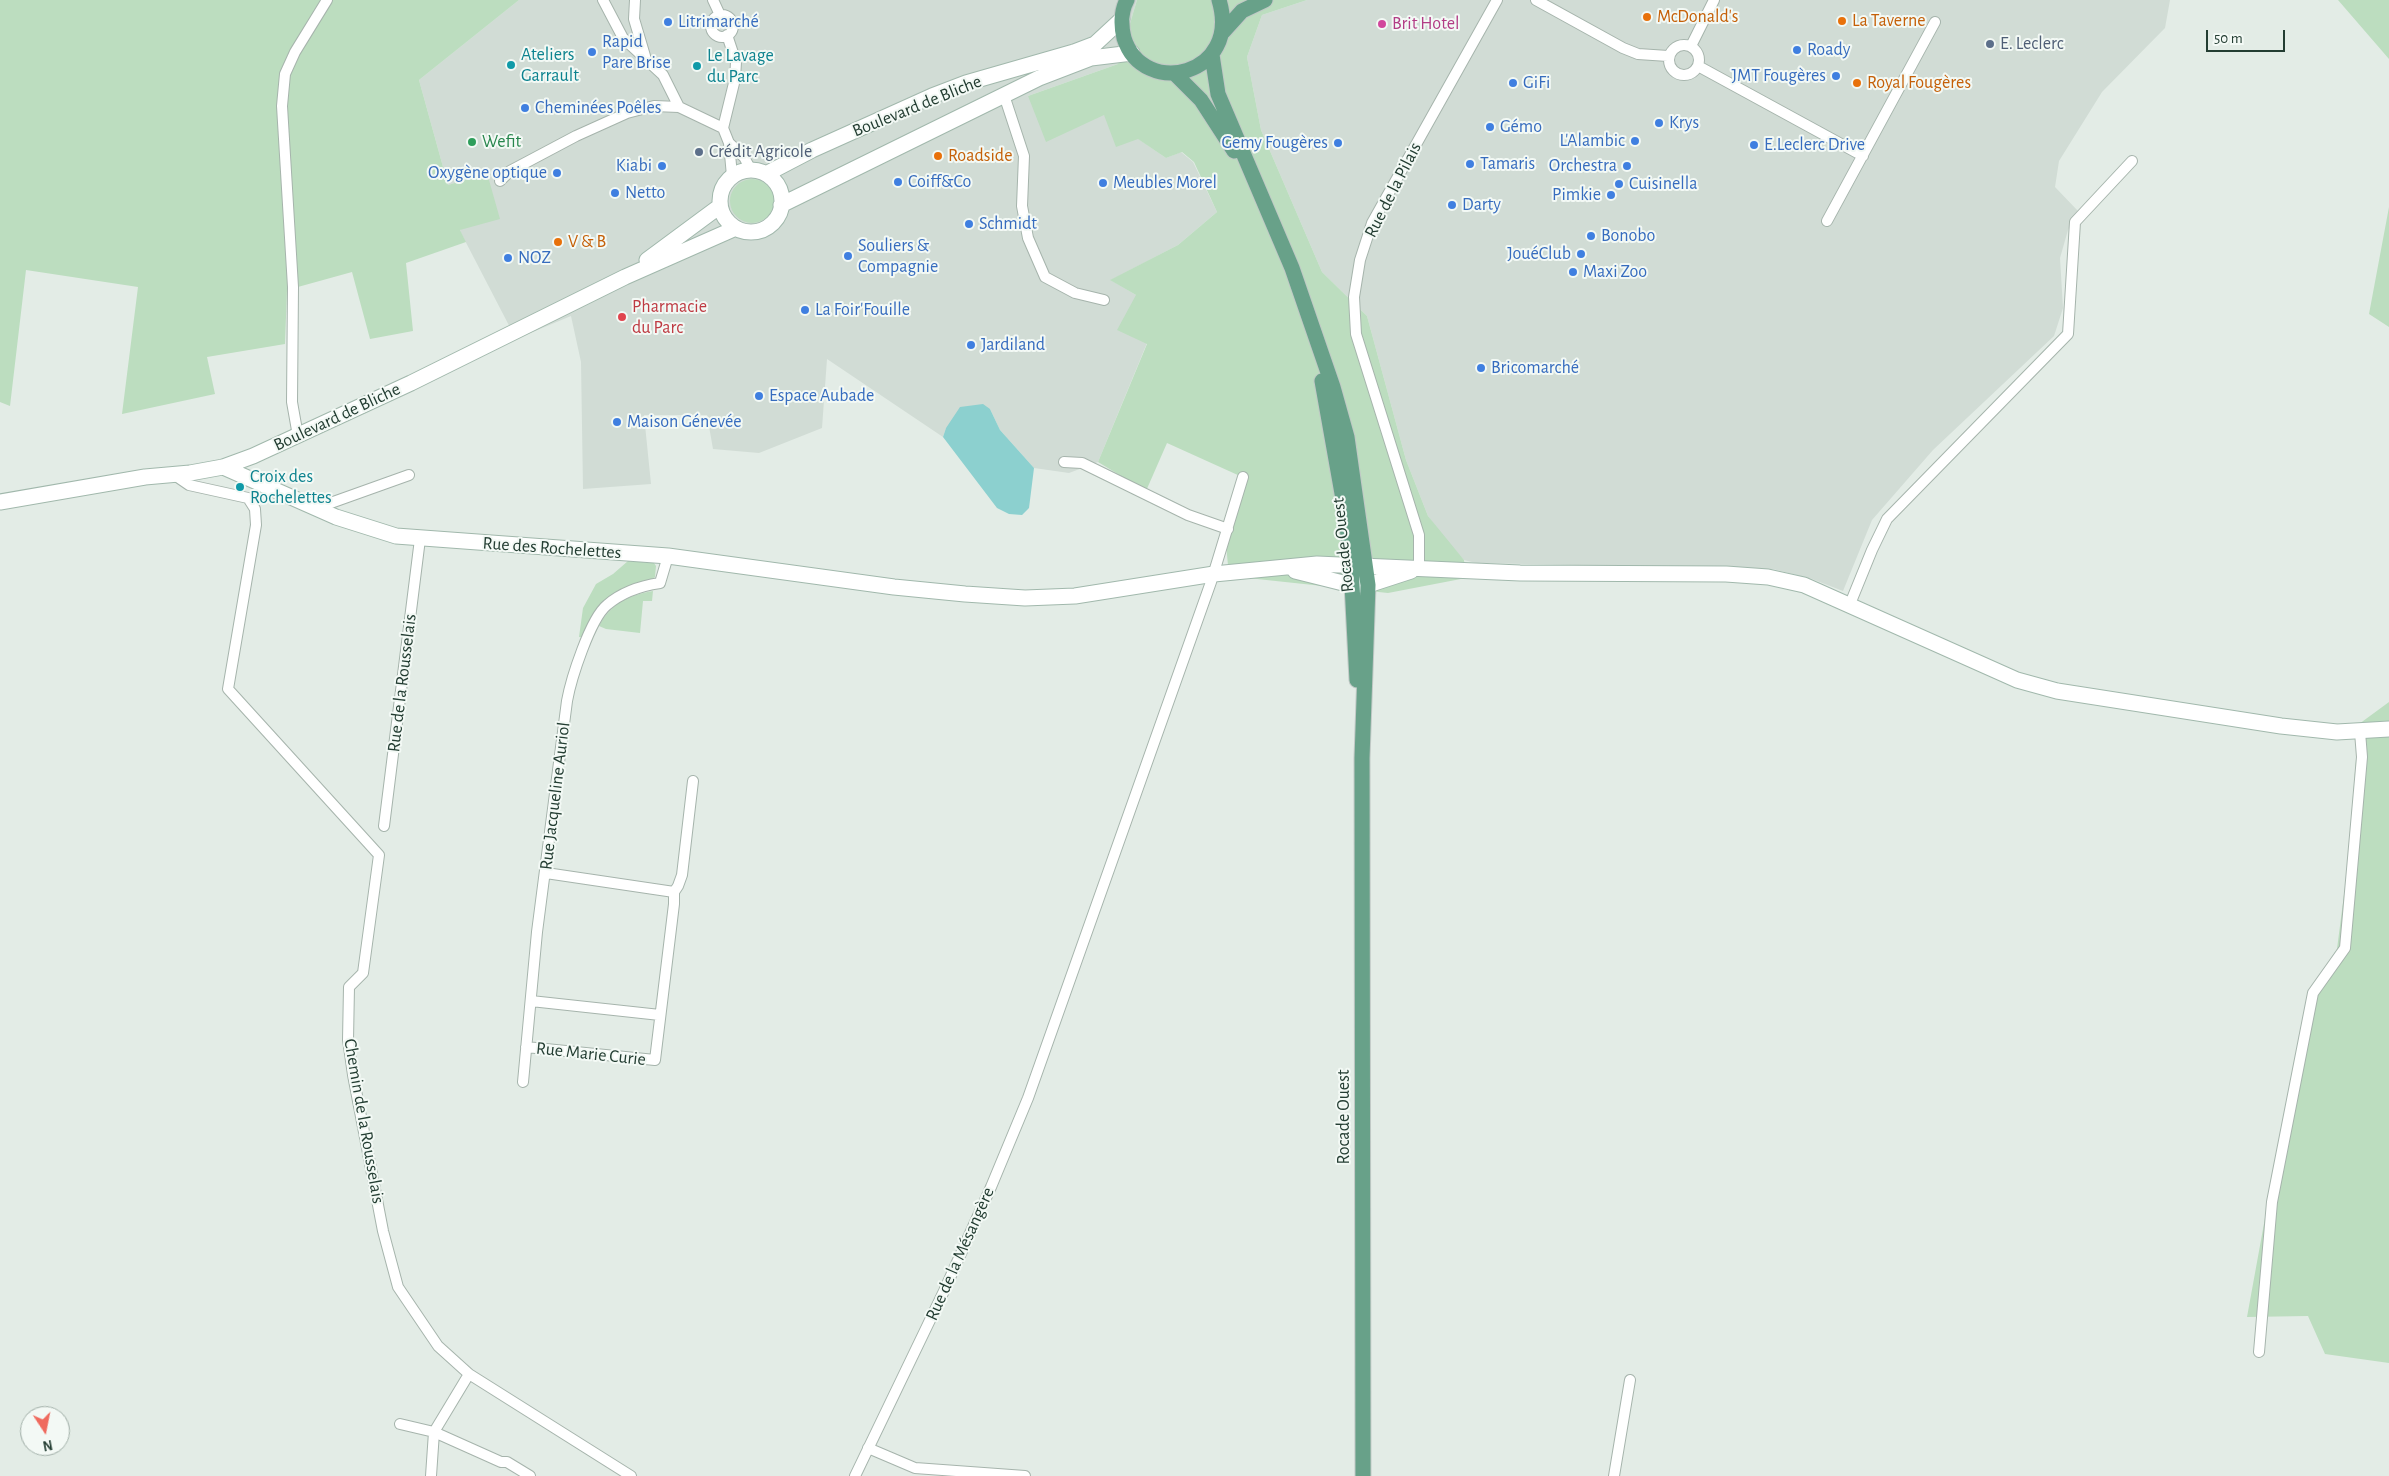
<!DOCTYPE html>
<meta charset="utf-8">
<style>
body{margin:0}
#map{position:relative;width:2389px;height:1476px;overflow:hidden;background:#e3ece6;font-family:"Alegreya Sans",sans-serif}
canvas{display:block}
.north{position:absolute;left:20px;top:1406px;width:50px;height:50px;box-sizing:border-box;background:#f3f9f5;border:1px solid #a0aea7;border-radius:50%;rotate:169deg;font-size:14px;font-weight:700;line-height:20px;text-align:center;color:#233d32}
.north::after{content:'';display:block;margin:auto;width:18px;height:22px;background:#ef6a5e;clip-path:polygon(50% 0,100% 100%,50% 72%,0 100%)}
.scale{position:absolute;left:2206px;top:30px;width:79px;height:22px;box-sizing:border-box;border:2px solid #233d32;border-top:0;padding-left:6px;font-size:15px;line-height:18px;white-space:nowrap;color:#233d32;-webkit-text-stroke:4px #f3f9f5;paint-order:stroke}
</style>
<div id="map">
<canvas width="2389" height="1476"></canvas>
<div class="north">N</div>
<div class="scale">50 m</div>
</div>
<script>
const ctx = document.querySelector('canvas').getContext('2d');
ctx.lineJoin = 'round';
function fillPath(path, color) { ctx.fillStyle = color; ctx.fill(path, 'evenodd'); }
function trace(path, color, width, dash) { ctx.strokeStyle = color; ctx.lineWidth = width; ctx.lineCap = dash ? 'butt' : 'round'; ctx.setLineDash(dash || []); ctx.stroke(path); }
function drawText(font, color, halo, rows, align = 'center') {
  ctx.font = font + ' "Alegreya Sans",sans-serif'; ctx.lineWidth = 4; ctx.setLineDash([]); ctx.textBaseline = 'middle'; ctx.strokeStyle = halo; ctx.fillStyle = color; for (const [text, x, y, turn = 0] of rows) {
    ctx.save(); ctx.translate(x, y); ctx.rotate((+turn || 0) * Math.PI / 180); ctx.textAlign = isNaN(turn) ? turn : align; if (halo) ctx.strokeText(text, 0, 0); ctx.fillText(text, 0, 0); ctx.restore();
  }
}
const built = new Path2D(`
 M519,0H1137L1118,64L1028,96L1104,115L1166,158L1181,152L1193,162L1217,212L1178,245L1111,280L1136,295L1147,343L1098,462L1069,473L1034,468L1000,430L990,409L946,428L943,437L827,359L822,428L759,453L713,449L707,415H644L651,484L583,489L581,362L571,316L516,339L460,231L487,174L448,185L419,80Z
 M1307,0H2170L2165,28L2102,92L2059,161L2055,187L2078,211L2068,230L2060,258L2063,308L2054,336L1933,450L1872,520L1843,591L1812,579L1773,569L1476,563L1464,560L1443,538L1428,516L1406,460L1367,316L1322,272L1261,130L1247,57L1262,15Z`);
const green = new Path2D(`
 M0,0H519L419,80L448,185L487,173L500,219L460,230L466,242L406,263L413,331L370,339L352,272L287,290L285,344L207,357L215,394L122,414L138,287L26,270L10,406L0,402Z
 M1137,0H1307L1262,15L1247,57L1261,130L1322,272L1367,316L1406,460L1428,516L1464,560L1466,578L1388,593L1229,576L1224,523L1240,476L1167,443L1146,491L1098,462L1147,344L1117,330L1136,295L1110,280L1178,245L1217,212L1194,162L1182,152L1166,158L1138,139L1116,147L1104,115L1046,142L1028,96L1118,64Z
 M2337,0H2389V59L2338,0Z
 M730 201a22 22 0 1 1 44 0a22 22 0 1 1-44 0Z
 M2389,207V327L2369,314Z
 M628,561L654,563L656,566L655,577C646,585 633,584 622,589C606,597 594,622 584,637H579L583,608L596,584L613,574Z
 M653,591L652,601H643L640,633L606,629L599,626C611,603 629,595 653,591Z
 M2389,702V1363L2325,1354L2308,1316L2247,1317L2265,1218L2311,988L2337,949L2346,879L2359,724Z`);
const water = new Path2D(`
 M983,404L990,409L1000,430L1034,468L1029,508L1022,515L1009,514L997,508L943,437L946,428L960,407Z`);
const street = new Path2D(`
 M603,0L623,38L663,75L679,107
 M635,0L634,19L645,56
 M713,0L720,15
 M1536,0L1623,48L1638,54L1668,56
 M711 26a11 11 0 1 1 22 0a11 11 0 1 1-22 0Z
 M1669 60a15 15 0 1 1 30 0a15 15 0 1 1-30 0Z
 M1691,46L1714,0
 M1698,66L1863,156
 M1004,95L1024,156L1022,206L1028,238L1045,277L1075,293L1104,300
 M723,128L735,79L736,62L727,35
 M729,143L744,157L751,170
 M500,181L510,171L576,136L627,113L654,106L679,107L723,128L729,143L732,176
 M1827,221L1935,22
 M298,436L292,402L293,287L282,106L285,74L295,52L327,0
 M1064,462L1082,463L1188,515L1228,529
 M173,474L189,485L248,498L255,509L256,525L228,689L379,855L363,973L349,987L348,1040L353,1075L383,1231L398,1287L438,1346L469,1374L631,1476
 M321,510L325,505L409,475
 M1419,569V535L1356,334L1354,297L1360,260L1372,223L1497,0
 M1850,604L1872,550L1887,519L2068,334L2075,222L2132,161
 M384,826L420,539
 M546,873L674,892L678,886L682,875L693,781
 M531,1001L660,1015
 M526,1047L655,1060L674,904V892
 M523,1082L537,932L567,701C571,679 590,619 607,605C622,592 640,586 660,583L668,556
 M2259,1352L2272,1202L2313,993L2345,948L2362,757L2360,732
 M400,1424L434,1432L501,1462H507L530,1476
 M868,1448L915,1468L1025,1476
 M431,1476L434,1432L469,1374
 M855,1476L944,1291L991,1187L1028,1098L1211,582L1243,477
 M1614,1476L1630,1380`);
const secondary = new Path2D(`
 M720 201a31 31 0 1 1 62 0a31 31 0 1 1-62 0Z
 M766,174L812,150L932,96L966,83L1074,52L1095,44L1122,19
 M781,205L1039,78L1091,58L1132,53
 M647,260L720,206
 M223,467L336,517L396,536L668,556L894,587L965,594L1025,598L1075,596L1214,574L1317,564L1520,573L1726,574L1768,577L1804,585L2017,680L2057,691L2281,726L2337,732L2389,729
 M0,502L145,477L190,473L223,467L253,456L411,383L625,277L736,228
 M1295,571L1351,585H1368L1411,571`);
const primary = new Path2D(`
 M1127,0C1121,11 1121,26 1124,38C1143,99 1242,76 1219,0
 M1223,32L1242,11L1265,0
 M1212,55L1218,94L1292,268L1333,387L1347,437L1368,585L1362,758L1363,1476
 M1174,73L1201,100L1234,151
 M1322,381L1346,516L1351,565L1357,680`);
const markers = [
 [1647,17,5,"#e8710a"],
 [1842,21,5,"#e8710a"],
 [668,22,5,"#3f7fe0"],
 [1382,24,5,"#d1479c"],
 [1990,44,5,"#5c6f8a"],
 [1797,50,5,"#3f7fe0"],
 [592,52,5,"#3f7fe0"],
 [511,65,5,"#0f9aa8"],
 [697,66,5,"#0f9aa8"],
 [1836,76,5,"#3f7fe0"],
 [1513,83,5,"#3f7fe0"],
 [1857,83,5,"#e8710a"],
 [525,108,5,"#3f7fe0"],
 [1659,123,5,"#3f7fe0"],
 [1490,127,5,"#3f7fe0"],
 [1635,141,5,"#3f7fe0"],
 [472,142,5,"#2e9e5b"],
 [1338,143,5,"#3f7fe0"],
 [1754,145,5,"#3f7fe0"],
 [699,152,5,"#5c6f8a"],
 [938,156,5,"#e8710a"],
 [1470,164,5,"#3f7fe0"],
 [662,166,5,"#3f7fe0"],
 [1627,166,5,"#3f7fe0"],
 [557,173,5,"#3f7fe0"],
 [898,182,5,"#3f7fe0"],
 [1103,183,5,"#3f7fe0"],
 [1619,184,5,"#3f7fe0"],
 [615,193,5,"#3f7fe0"],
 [1611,195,5,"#3f7fe0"],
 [1452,205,5,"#3f7fe0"],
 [969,224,5,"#3f7fe0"],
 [1591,236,5,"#3f7fe0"],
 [558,242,5,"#e8710a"],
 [1581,254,5,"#3f7fe0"],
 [848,256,5,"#3f7fe0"],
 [508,258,5,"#3f7fe0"],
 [1573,272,5,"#3f7fe0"],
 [805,310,5,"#3f7fe0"],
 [622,317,5,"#e0444e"],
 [971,345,5,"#3f7fe0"],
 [1481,368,5,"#3f7fe0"],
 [759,396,5,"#3f7fe0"],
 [617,422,5,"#3f7fe0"],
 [240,487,5,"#0f9aa8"]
];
const foodNames = [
 ["McDonald's",1657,17],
 ["La Taverne",1852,21],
 ["Royal Fougères",1867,83],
 ["Roadside",948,156],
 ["V & B",568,242]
];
const shopNames = [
 ["Litrimarché",678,22],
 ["Rapid",602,42],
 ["Pare Brise",602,63],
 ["Roady",1807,50],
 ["JMT Fougères",1826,76,"right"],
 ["GiFi",1523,83],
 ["Cheminées Poêles",535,108],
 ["Krys",1669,123],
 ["Gémo",1500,127],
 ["L'Alambic",1625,141,"right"],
 ["Gemy Fougères",1328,143,"right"],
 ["E.Leclerc Drive",1764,145],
 ["Tamaris",1480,164],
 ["Kiabi",652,166,"right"],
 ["Orchestra",1617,166,"right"],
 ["Oxygène optique",547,173,"right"],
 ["Coiff&Co",908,182],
 ["Meubles Morel",1113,183],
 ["Cuisinella",1629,184],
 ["Netto",625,193],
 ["Pimkie",1601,195,"right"],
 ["Darty",1462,205],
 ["Schmidt",979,224],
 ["Bonobo",1601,236],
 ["Souliers &",858,246],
 ["Compagnie",858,267],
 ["JouéClub",1571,254,"right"],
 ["NOZ",518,258],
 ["Maxi Zoo",1583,272],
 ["La Foir'Fouille",815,310],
 ["Jardiland",981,345],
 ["Bricomarché",1491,368],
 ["Espace Aubade",769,396],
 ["Maison Génevée",627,422]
];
const hotelNames = [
 ["Brit Hotel",1392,24]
];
const serviceNames = [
 ["E. Leclerc",2000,44],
 ["Crédit Agricole",709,152]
];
const cultureNames = [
 ["Ateliers",521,55],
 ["Garrault",521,76],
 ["Le Lavage",707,56],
 ["du Parc",707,77],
 ["Croix des",250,477],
 ["Rochelettes",250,498]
];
const streetNames = [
 ["Boulevard de Bliche",917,106,-22],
 ["Rue de la Pilais",1393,190,-63],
 ["Boulevard de Bliche",337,417,-25],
 ["Rocade Ouest",1343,545,-96],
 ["Rue des Rochelettes",552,548,4],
 ["Rue de la Rousselais",402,683,-83],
 ["Rue Jacqueline Auriol",555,796,-83],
 ["Rue Marie Curie",591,1054,6],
 ["Rocade Ouest",1344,1117,-90],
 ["Chemin de la Rousselais",364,1121,80],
 ["Rue de la Mésangère",960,1254,-66]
];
const leisureNames = [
 ["Wefit",482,142]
];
const healthNames = [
 ["Pharmacie",632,307],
 ["du Parc",632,328]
];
fillPath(built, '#d1dcd5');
fillPath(green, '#bcddbf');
fillPath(water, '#8cd0cf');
trace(street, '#a6b4ac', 12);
trace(secondary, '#a1b8ac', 17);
trace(primary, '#c1c9c6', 17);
trace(street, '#fff', 10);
trace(secondary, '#fff', 15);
trace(primary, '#68a189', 15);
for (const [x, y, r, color] of markers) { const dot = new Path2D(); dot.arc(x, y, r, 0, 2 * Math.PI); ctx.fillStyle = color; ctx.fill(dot); trace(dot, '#f3f9f5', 2); }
drawText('18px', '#c56008', '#f3f9f5', foodNames, 'left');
drawText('18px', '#366cbe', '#f3f9f5', shopNames, 'left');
drawText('18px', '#b23c85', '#f3f9f5', hotelNames, 'left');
drawText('18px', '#4e5e75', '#f3f9f5', serviceNames, 'left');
drawText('18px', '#0d838f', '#f3f9f5', cultureNames, 'left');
drawText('18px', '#233d32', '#f3f9f5', streetNames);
drawText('18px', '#27864d', '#f3f9f5', leisureNames, 'left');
drawText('18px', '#be3a42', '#f3f9f5', healthNames, 'left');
</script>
